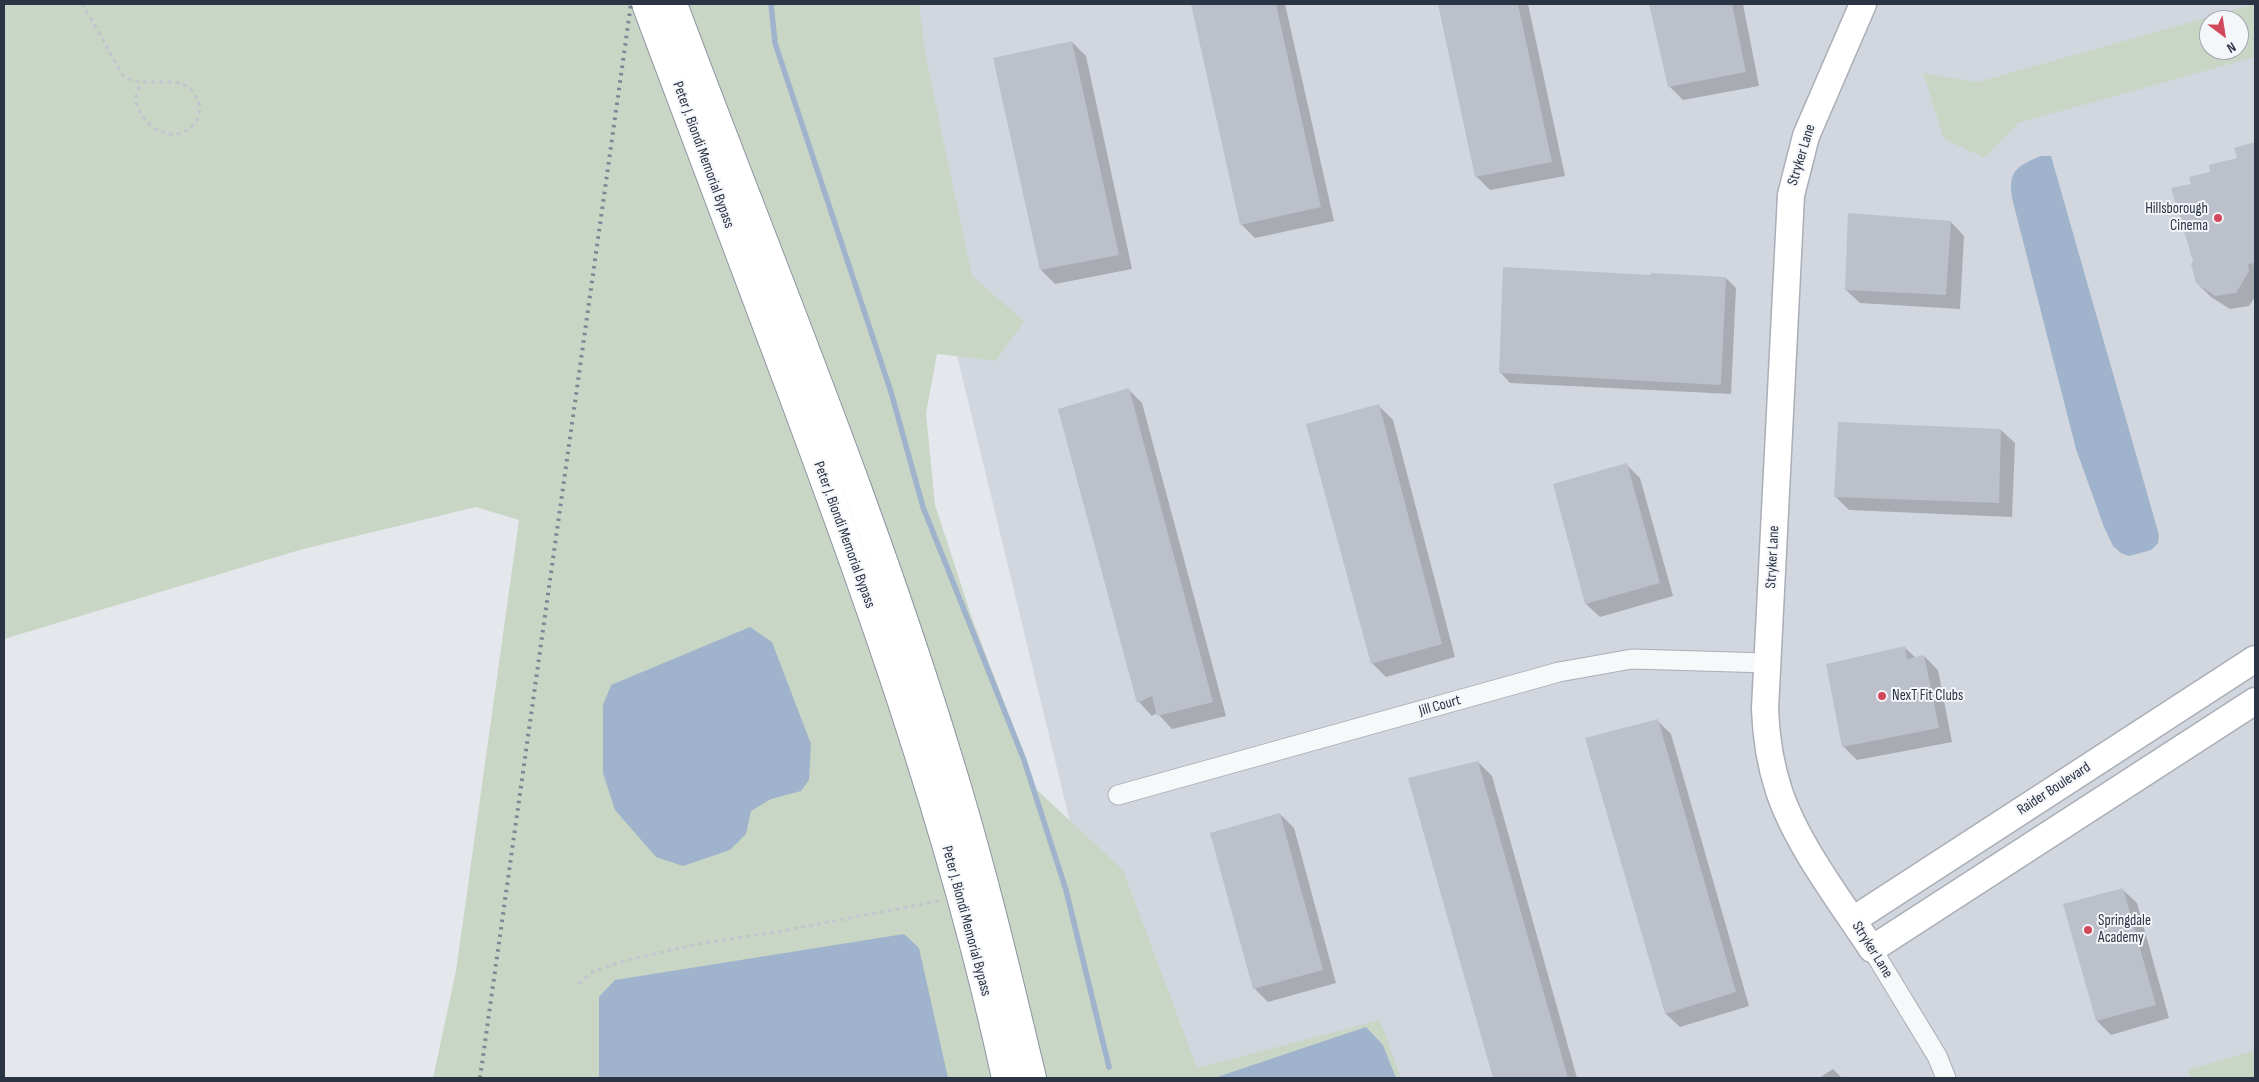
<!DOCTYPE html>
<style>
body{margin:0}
#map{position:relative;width:2259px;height:1082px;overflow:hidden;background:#e4e7ec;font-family:"Sofia Sans Condensed",sans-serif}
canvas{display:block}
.frame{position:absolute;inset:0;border:5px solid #2b3445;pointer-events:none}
.north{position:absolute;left:2199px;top:10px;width:50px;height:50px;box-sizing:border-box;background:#f4f6f9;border:1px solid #a4a8b1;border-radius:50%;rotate:149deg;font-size:14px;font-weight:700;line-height:20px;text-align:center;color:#2b3445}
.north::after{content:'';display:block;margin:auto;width:18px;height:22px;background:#d1495b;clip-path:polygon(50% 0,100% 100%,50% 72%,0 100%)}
</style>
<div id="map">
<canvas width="2259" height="1082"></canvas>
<div class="frame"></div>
<div class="north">N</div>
</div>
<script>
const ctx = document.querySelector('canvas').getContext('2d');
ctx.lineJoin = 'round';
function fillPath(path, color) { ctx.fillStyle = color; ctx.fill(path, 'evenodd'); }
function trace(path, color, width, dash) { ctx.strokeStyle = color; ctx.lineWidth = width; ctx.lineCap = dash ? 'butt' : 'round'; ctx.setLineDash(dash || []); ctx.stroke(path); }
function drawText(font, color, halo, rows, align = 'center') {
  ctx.font = font + ' "Sofia Sans Condensed",sans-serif'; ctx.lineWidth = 4; ctx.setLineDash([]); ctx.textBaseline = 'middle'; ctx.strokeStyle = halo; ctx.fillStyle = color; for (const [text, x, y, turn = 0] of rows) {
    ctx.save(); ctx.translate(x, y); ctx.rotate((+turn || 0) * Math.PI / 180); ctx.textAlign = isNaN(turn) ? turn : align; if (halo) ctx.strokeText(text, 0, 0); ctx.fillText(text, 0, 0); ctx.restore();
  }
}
const built = new Path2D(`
 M872,4H2255V1078H1132ZM2209,20H2239V50H2209Z`);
const green = new Path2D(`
 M4,4H631L645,42L651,4H919L926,58L972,276L1024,321L996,361L937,354L926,413L935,505L972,618L1037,790L1123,870L1197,1068L1380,1020L1401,1078H433L456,971L519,520L476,507L303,549L4,639Z
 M2255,4V57L2018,123L1985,158L1944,139L1923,73L1978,82ZM2209,20H2239V50H2209Z
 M2255,1050V1078H2190L2188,1070Z`);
const water = new Path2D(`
 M2040,156H2051L2159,535L2158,543L2151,550L2129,556L2121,553L2113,546L2104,527L2076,449L2012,198C2008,170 2017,167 2040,156Z
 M750,627L772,642L811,744L809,780L801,791L771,799L751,811L746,834L730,850L683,866L656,857L615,810L603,773V705L611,685Z
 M904,934L919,948L948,1078H599V997L615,980Z
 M1366,1027L1383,1045L1396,1078H1214Z`);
const shadow = new Path2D(`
 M1192,4H1285L1334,221L1255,238L1241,224Z
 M1439,4H1528L1565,176L1490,190L1476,176Z
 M1651,4H1743L1759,86L1683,100L1669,86Z
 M1072,42L1086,56L1132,269L1055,284L1041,270Z
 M2255,143V297L2249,306L2230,309L2211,297L2197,283L2194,262L2193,185L2238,159L2236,149Z
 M1951,222L1964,236L1960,309L1860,303L1846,290Z
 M1652,277L1726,278L1736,288L1731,394L1510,383L1500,372Z
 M1128,389L1142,403L1226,716L1172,729L1157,713L1152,716L1139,702Z
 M1379,406L1393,420L1455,657L1386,677L1372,663Z
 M2001,430L2015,443L2012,517L1849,510L1835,496Z
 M1626,464L1640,478L1673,596L1600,617L1586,604Z
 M1904,647L1916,658L1924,656L1938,670L1952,742L1857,760L1843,746Z
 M1657,720L1671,734L1749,1006L1680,1027L1666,1014L1587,738Z
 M1478,762L1492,776L1577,1078H1494L1410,779Z
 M1280,814L1294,828L1336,983L1268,1002L1254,988Z
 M2123,890L2137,903L2169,1018L2111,1035L2097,1021L2065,905Z
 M1833,1069L1842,1078H1819Z`);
const stream = new Path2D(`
 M771,4L775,43L891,392L923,507L1024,760L1066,890L1109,1067`);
const building = new Path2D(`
 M1191,4H1276L1321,207L1240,225Z
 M1438,4H1518L1552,162L1475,177Z
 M1649,4H1732L1746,72L1668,87Z
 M1072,41L1119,255L1040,270L993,58Z
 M2255,142V263L2248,264L2249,271L2236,293L2215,296L2196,283L2191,264L2193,261L2171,188L2191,184L2189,177L2210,172L2209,165L2237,158L2234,148Z
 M1848,213L1951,221L1946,295L1845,290Z
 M1503,267L1651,275V273L1726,277L1721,385L1499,373Z
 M1129,388L1213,702L1157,716L1152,696L1137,703L1058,409Z
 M1379,404L1442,644L1371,664L1306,424Z
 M1838,422L2001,429L1999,503L1834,497Z
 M1627,463L1660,583L1585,604L1553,484Z
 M1905,646L1907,659L1924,655L1939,728L1842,747L1826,664Z
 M1658,719L1736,992L1665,1014L1585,738Z
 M1478,761L1568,1078H1493L1408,778Z
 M1280,813L1323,970L1253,989L1210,833Z
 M2123,888L2156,1005L2096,1021L2063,904Z`);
const path = new Path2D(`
 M82,4C93,22 104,41 114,60C117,64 120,73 124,76C145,93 189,65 199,105C204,123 182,139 165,133C157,131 149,125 144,118C141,114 136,106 136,101C135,96 139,88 140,83
 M579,984L592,972L623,961L698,944L776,932L939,901`);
const street = new Path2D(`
 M1118,795L1559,672L1632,659L1768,663
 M1872,949L1937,1056L1946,1078`);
const secondary = new Path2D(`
 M1863,4L1806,136L1791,195L1765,709C1766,737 1770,764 1779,791C1797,845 1841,902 1872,949L2255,701
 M1853,920L2255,659`);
const highway = new Path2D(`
 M646,4C688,114 729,224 770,334C862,578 951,823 1006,1078
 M673,4C767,256 872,506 950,764C982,868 1007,973 1032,1078`);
const rail = new Path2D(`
 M480,1078L631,4`);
const markers = [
 [2218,218,5,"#d1495b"],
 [1882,696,5,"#d1495b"],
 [2088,930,5,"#d1495b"]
];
const streetNames = [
 ["Peter J. Biondi Memorial Bypass",703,155,70],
 ["Stryker Lane",1802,155,-73],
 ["Peter J. Biondi Memorial Bypass",844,535,70],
 ["Stryker Lane",1773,557,-87],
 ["Jill Court",1440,706,-16],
 ["Raider Boulevard",2054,789,-33],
 ["Peter J. Biondi Memorial Bypass",966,921,75],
 ["Stryker Lane",1872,950,58]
];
const poiNames = [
 ["Hillsborough",2208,209,"right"],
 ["Cinema",2208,226,"right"],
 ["NexT Fit Clubs",1892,696],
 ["Springdale",2098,921],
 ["Academy",2098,938]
];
fillPath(built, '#d2d6de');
fillPath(green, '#c9d6c5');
fillPath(water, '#9fb4cc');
fillPath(shadow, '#0003');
trace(stream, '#9fb4cc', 5.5);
fillPath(building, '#bbc0ca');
trace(street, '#a9aeb7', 21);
trace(secondary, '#a9aeb7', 29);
trace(highway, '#8b94a3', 30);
trace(path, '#c2c5cb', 3, [4, 4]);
trace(street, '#f7f8fa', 19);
trace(secondary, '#fff', 26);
trace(highway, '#fff', 28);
trace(rail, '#7d8696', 4, [2.5, 5]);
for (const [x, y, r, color] of markers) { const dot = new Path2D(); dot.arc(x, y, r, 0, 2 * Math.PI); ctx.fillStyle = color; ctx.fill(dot); trace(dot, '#f4f6f9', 2); }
drawText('15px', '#2b3445', '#f4f6f9', streetNames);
drawText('15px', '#2b3445', '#f4f6f9', poiNames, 'left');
</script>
